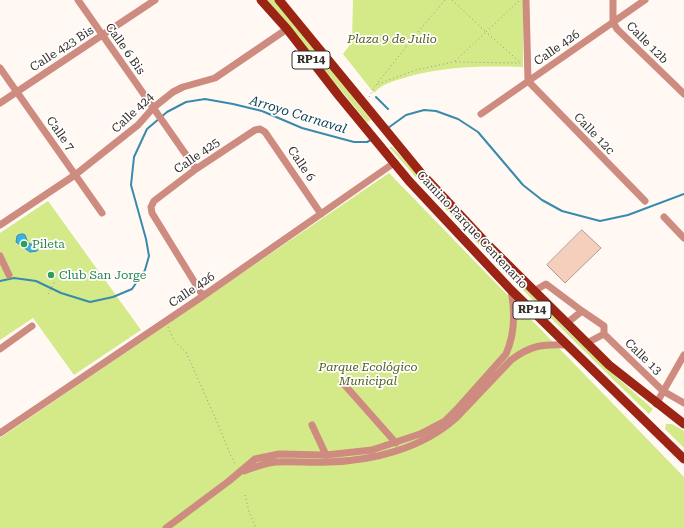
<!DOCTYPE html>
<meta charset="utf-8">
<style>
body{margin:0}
canvas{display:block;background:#fff8f3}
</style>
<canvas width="684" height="528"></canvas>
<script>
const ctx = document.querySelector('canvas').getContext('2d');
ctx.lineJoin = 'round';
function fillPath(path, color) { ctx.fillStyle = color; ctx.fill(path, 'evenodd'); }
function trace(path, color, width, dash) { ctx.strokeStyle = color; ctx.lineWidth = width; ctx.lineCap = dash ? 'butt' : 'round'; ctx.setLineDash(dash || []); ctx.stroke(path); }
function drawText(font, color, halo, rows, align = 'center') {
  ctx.font = font + ' "Roboto Serif",serif'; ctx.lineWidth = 3.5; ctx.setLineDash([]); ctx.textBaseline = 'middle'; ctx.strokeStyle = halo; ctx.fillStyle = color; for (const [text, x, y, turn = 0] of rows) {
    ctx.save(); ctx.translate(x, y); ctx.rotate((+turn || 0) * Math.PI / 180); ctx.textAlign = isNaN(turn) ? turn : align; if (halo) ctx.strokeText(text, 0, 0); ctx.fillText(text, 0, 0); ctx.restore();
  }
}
const green = new Path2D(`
 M267,0H275L371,120L367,122Z
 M353,0H523V67C483,66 446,66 407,77C394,81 383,83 374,93L343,54L352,42Z
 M389,147H392C476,236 560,330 653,409L649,414C560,328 471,240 389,147Z
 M389,173L684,477V528H0V438Z
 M48,201L141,330L74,375L33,318L0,340V233Z
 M666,424H672L684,431V448L665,429Z`);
const water = new Path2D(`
 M23,234L25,235L28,243L36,246L38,249L37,251L30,252L16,242L17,236L18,235Z`);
const stream = new Path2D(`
 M376,97L388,109
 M388,128L406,115L424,110L436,111L458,119L478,132L523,185L542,200L562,211L600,221L628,215L684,194
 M0,281L14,278L36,281L61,293L90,302L113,297L132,289L145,270L149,256L146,239L131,185L134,157L147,129L167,112L186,102L205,99L233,104L262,111L302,128L339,138L354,142H367L371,140`);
const building = new Path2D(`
 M582,230L601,248L565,283L547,265Z`);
const path = new Path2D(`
 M452,0L486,32L454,62L520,63
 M519,1L486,32L521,63
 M378,84L416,70L453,62
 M376,85L418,32L445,0
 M369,97L375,86
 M48,294L55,281
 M168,327L174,341L186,352L218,424L230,454L236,465
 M245,495L249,512L256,528`);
const minor = new Path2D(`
 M78,0L196,169
 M526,0L528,81L645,201
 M613,0V22L617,29L684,94
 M0,68L102,213
 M0,103L155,0
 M481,114L645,0
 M664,217L684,238
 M0,225L75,175L138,125L153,108L173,92L183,87L215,78L287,29
 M0,256L9,275
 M534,291L546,284L582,311
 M203,296L152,213L151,207L154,201L196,169L255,130L260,129L265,132L321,214
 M567,323L582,311L604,326V334
 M587,343L604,334L663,391L684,403
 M0,349L32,326
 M342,382L396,443
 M656,404L684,355
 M312,425L326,455
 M0,433L203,296L394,163
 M244,471C255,467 265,463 276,462C293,461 311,463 328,462C373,461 423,448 456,418L511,360C531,345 543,344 567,345
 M166,528L229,481L255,459L279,454L326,455L372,450L420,434L445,421L457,409L506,354C515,334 515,311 511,290`);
const major = new Path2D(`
 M261,0L287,29L339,96L409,181L511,290L684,459
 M279,0L421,173L489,246L609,365L684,424`);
const markers = [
 [24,244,4,"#2e9e5b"],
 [51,275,4,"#2e9e5b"]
];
const shields = [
 [311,60,38],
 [532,310,38]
];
const shieldNames = [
 ["RP14",311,60],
 ["RP14",532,310]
];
const parkNames = [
 ["Plaza 9 de Julio",392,39],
 ["Parque Ecológico",368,367],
 ["Municipal",368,381]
];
const streetNames = [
 ["Calle 12b",647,43,45],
 ["Calle 426",557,48,-35],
 ["Calle 423 Bis",62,49,-33],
 ["Calle 6 Bis",125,49,55],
 ["Calle 424",133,113,-43],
 ["Calle 7",60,134,55],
 ["Calle 12c",594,134,46],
 ["Calle 425",197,156,-35],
 ["Calle 6",301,164,56],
 ["Camino Parque Centenario",472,230,47],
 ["Calle 426",192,290,-34],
 ["Calle 13",643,357,44]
];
const leisureNames = [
 ["Pileta",32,244],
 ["Club San Jorge",59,275]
];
const waterNames = [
 ["Arroyo Carnaval",298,115,17]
];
fillPath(green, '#d4e988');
fillPath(water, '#39b3e3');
trace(water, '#388bac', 1);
trace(stream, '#388bac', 2);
fillPath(building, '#f5cfbb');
trace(building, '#ad9b92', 1);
trace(path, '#9a938e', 1, [1, 3]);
trace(minor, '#ce8c80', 7);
trace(major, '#9b2415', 9);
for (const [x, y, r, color] of markers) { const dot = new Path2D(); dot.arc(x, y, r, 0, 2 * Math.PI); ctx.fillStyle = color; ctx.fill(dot); trace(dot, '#fff', 1.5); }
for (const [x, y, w] of shields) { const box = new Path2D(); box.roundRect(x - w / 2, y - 9, w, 18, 3); ctx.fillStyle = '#fff'; ctx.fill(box); trace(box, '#352f2a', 1); }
drawText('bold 11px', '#352f2a', null, shieldNames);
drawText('italic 12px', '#525e19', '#fff', parkNames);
drawText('12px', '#352f2a', '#fff', streetNames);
drawText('12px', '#27864d', '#fff', leisureNames, 'left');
drawText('italic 13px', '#0b3f53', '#fff', waterNames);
</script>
